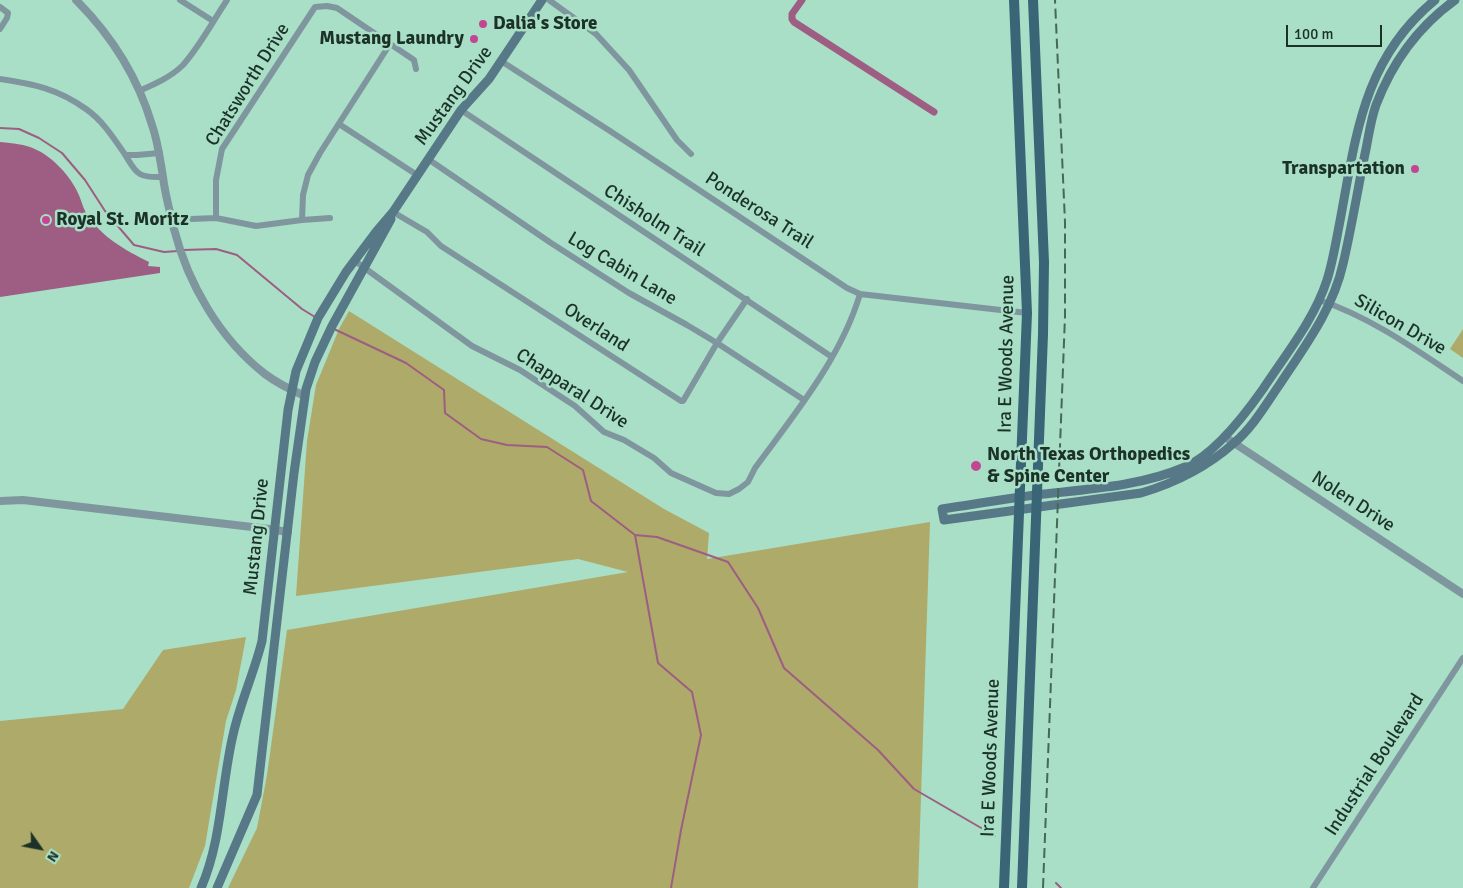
<!DOCTYPE html>
<style>
body{margin:0}
#map{position:relative;width:1463px;height:888px;overflow:hidden;background:#a8dfc6;font-family:Signika,sans-serif}
canvas{display:block}
.north{position:absolute;left:15px;top:823px;width:50px;height:50px;-webkit-text-stroke:4px #a8dfc6;paint-order:stroke;rotate:123deg;font-size:14px;font-weight:700;line-height:20px;text-align:center;color:#1c3229}
.north::after{content:'';display:block;margin:auto;width:18px;height:22px;background:#1c3229;clip-path:polygon(50% 0,100% 100%,50% 72%,0 100%)}
.scale{position:absolute;left:1286px;top:25px;width:96px;height:22px;box-sizing:border-box;border:2px solid #1c3229;border-top:0;padding-left:6px;font-size:15px;line-height:18px;white-space:nowrap;color:#1c3229;-webkit-text-stroke:4px #a8dfc6;paint-order:stroke}
</style>
<div id="map">
<canvas width="1463" height="888"></canvas>
<div class="north">N</div>
<div class="scale">100 m</div>
</div>
<script>
const ctx = document.querySelector('canvas').getContext('2d');
ctx.lineJoin = 'round';
function fillPath(path, color) { ctx.fillStyle = color; ctx.fill(path, 'evenodd'); }
function trace(path, color, width, dash) { ctx.strokeStyle = color; ctx.lineWidth = width; ctx.lineCap = dash ? 'butt' : 'round'; ctx.setLineDash(dash || []); ctx.stroke(path); }
function drawText(font, color, halo, rows, align = 'center') {
  ctx.font = font + ' Signika,sans-serif'; ctx.lineWidth = 5; ctx.setLineDash([]); ctx.textBaseline = 'middle'; ctx.strokeStyle = halo; ctx.fillStyle = color; for (const [text, x, y, turn = 0] of rows) {
    ctx.save(); ctx.translate(x, y); ctx.rotate((+turn || 0) * Math.PI / 180); ctx.textAlign = isNaN(turn) ? turn : align; if (halo) ctx.strokeText(text, 0, 0); ctx.fillText(text, 0, 0); ctx.restore();
  }
}
const green = new Path2D(`
 M349,311L664,509L709,533L707,559L930,522L918,888H228L257,828L267,775L287,630L628,572L578,559L296,596L307,441L316,385L339,329Z
 M1463,329V358L1450,349Z
 M246,637L236,690L226,721L205,846L189,888H0V721L123,709L163,650Z`);
const water = new Path2D(`
 M0,142C10,143 21,144 30,147C50,154 68,173 77,191C81,198 82,206 86,213C101,237 125,250 149,262L148,266L160,267V273L0,297Z`);
const stream = new Path2D(`
 M0,128L19,129L39,138L62,153L85,180L105,211L134,245L164,252L178,251
 M183,250L216,249L237,255L302,309L315,317
 M334,329L406,363L444,390L445,413L481,439L507,445L547,447L583,470L591,501L635,535L658,663L692,692L701,735L681,830L671,888
 M635,535L657,537L728,562L758,608L784,668L878,750L914,789L995,836
 M1056,883L1061,888`);
const canal = new Path2D(`
 M802,0L792,14V19L794,22L934,112`);
const minor = new Path2D(`
 M180,0L213,21
 M549,0L596,34L629,70L677,140L691,154
 M0,7L8,13L7,18L0,29
 M501,61L610,131L847,288L860,294L1027,313
 M0,79C34,84 58,89 86,109C102,120 113,137 124,153C129,160 132,169 140,174C147,178 155,177 163,177
 M139,91C155,84 171,77 183,65C200,46 213,21 227,0
 M461,110L832,357
 M339,124L417,175
 M126,155H137L160,153
 M428,159L551,243L629,293L687,325L717,343L804,400
 M393,212L427,232L441,246L681,401H683L717,343L747,299
 M216,218V180L222,149L315,7L327,6L337,8L414,60L416,69
 M302,220L303,195L308,175L320,153L390,44
 M173,223L191,219L216,218L256,226L302,220L330,218
 M355,261L472,346L520,370L575,406L604,432L624,440L654,458L671,473L716,493L729,494L739,489L748,482L755,468C794,415 841,358 860,294
 M1319,300C1371,317 1418,351 1463,381
 M1313,888L1463,658`);
const tertiary = new Path2D(`
 M76,0C111,35 138,78 152,125C158,142 160,159 163,177C165,194 170,212 174,229C188,284 220,339 265,374C277,383 291,390 305,396
 M1225,437L1463,594
 M0,501L23,500L269,529L288,532`);
const secondary = new Path2D(`
 M1435,0C1363,59 1356,136 1340,221C1336,241 1333,261 1327,280C1314,320 1286,354 1263,389C1244,416 1215,454 1185,467C1141,486 1091,489 1044,494C1010,498 976,504 942,509L944,520L1141,493C1175,483 1207,467 1234,443C1253,427 1266,404 1280,384C1305,346 1333,309 1343,264C1352,226 1358,187 1366,149C1369,134 1371,119 1376,105C1392,63 1419,26 1455,0
 M201,888C222,840 221,786 233,735C240,703 254,673 262,641L288,410L296,371L318,318L346,272L376,232L393,212L461,110L489,79L542,0
 M217,888L257,795L294,473L306,389L315,362L332,326L391,219`);
const primary = new Path2D(`
 M1004,888L1027,313L1014,0
 M1022,888L1043,334L1044,262L1033,0`);
const rail = new Path2D(`
 M1043,888L1065,316V222L1055,0`);
const markers = [
 [483,24,5,"#c34695"],
 [474,39,5,"#c34695"],
 [1415,169,5,"#c34695"],
 [46,220,5,"#c34695"],
 [976,466,6,"#c34695"]
];
const poiNames = [
 ["Dalia's Store",493,24],
 ["Mustang Laundry",464,39,"right"],
 ["Transpartation",1405,169,"right"],
 ["Royal St. Moritz",56,220],
 ["North Texas Orthopedics",987,455],
 ["& Spine Center",987,477]
];
const streetNames = [
 ["Chatsworth Drive",248,85,-58],
 ["Mustang Drive",454,96,-54],
 ["Ponderosa Trail",759,211,33],
 ["Chisholm Trail",654,221,33],
 ["Log Cabin Lane",622,269,31],
 ["Silicon Drive",1400,325,30],
 ["Overland",596,328,33],
 ["Ira E Woods Avenue",1007,354,-89],
 ["Chapparal Drive",572,389,33],
 ["Nolen Drive",1353,502,33],
 ["Mustang Drive",257,537,-84],
 ["Ira E Woods Avenue",991,758,-88],
 ["Industrial Boulevard",1375,765,-57]
];
fillPath(green, '#aeaa6a');
fillPath(water, '#9e5d82');
trace(stream, '#9e5d82', 2);
trace(canal, '#9e5d82', 7);
trace(minor, '#7f969f', 6);
trace(tertiary, '#7f969f', 8);
trace(secondary, '#577987', 9);
trace(primary, '#396576', 10);
trace(rail, '#476759', 2, [10, 5]);
for (const [x, y, r, color] of markers) { const dot = new Path2D(); dot.arc(x, y, r, 0, 2 * Math.PI); ctx.fillStyle = color; ctx.fill(dot); trace(dot, '#a8dfc6', 2); }
drawText('bold 19px', '#1c3229', '#a8dfc6', poiNames, 'left');
drawText('19px', '#1c3229', '#a8dfc6', streetNames);
</script>
